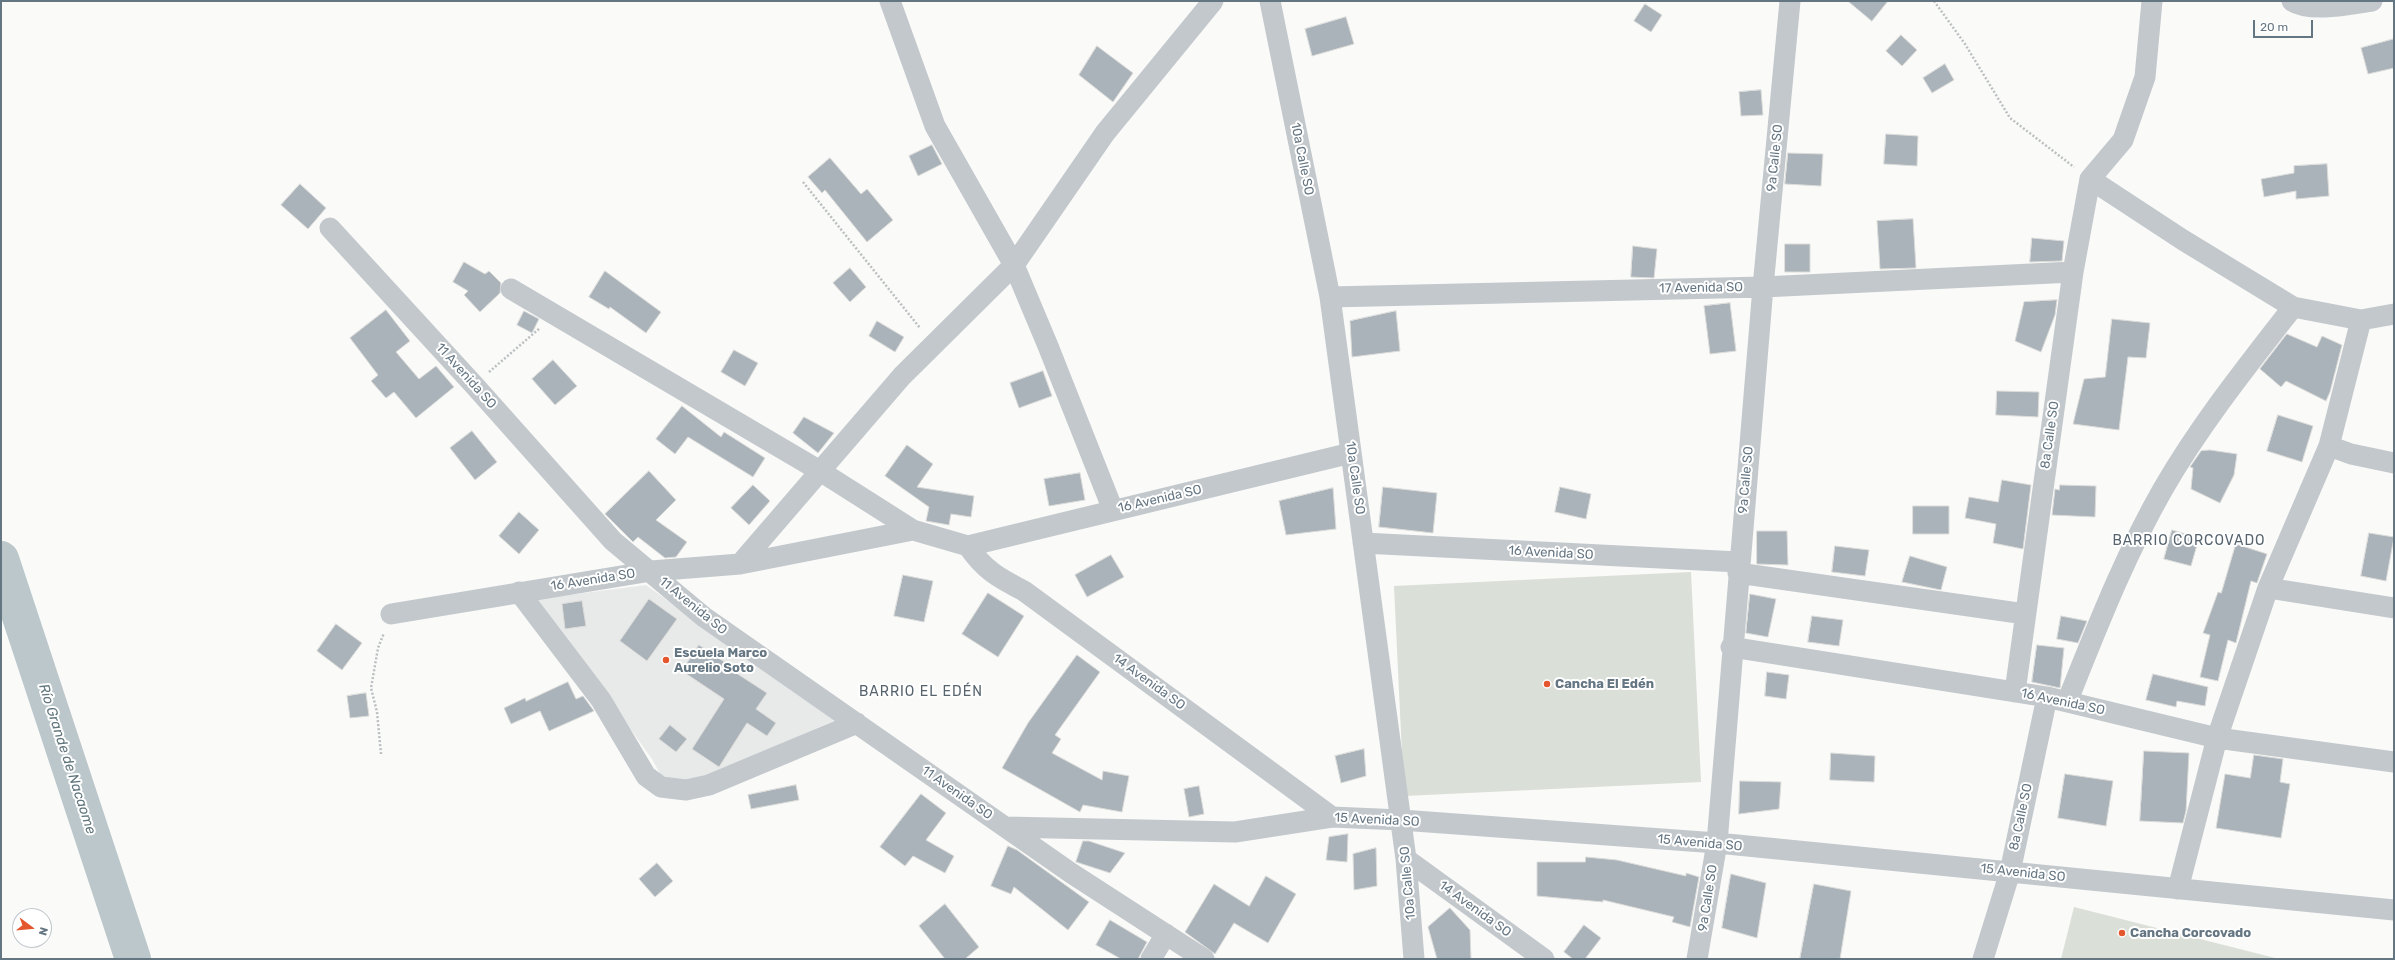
<!DOCTYPE html>
<meta charset="utf-8">
<style>
body{margin:0}
#map{position:relative;width:2395px;height:960px;overflow:hidden;background:#fafaf8;font-family:Rubik,sans-serif}
canvas{display:block}
.frame{position:absolute;inset:0;border:2px solid #657683;pointer-events:none}
.north{position:absolute;left:12px;top:908px;width:40px;height:40px;box-sizing:border-box;background:#fff;border:1px solid #c1c8cd;border-radius:50%;rotate:106deg;font-size:11px;font-weight:700;line-height:16px;text-align:center;color:#657683}
.north::after{content:'';display:block;margin:auto;width:14px;height:18px;background:#e4572e;clip-path:polygon(50% 0,100% 100%,50% 72%,0 100%)}
.scale{position:absolute;left:2253px;top:20px;width:60px;height:18px;box-sizing:border-box;border:2px solid #657683;border-top:0;padding-left:5px;font-size:12px;line-height:14px;white-space:nowrap;color:#657683;-webkit-text-stroke:3px #fff;paint-order:stroke}
</style>
<div id="map">
<canvas width="2395" height="960"></canvas>
<div class="frame"></div>
<div class="north">N</div>
<div class="scale">20 m</div>
</div>
<script>
const ctx = document.querySelector('canvas').getContext('2d');
ctx.lineJoin = 'round';
function fillPath(path, color) { ctx.fillStyle = color; ctx.fill(path, 'evenodd'); }
function trace(path, color, width, dash) { ctx.strokeStyle = color; ctx.lineWidth = width; ctx.lineCap = dash ? 'butt' : 'round'; ctx.setLineDash(dash || []); ctx.stroke(path); }
function drawText(font, color, halo, rows, align = 'center') {
  ctx.font = font + ' Rubik,sans-serif'; ctx.lineWidth = 4; ctx.setLineDash([]); ctx.textBaseline = 'middle'; ctx.strokeStyle = halo; ctx.fillStyle = color; for (const [text, x, y, turn = 0] of rows) {
    ctx.save(); ctx.translate(x, y); ctx.rotate((+turn || 0) * Math.PI / 180); ctx.textAlign = isNaN(turn) ? turn : align; if (halo) ctx.strokeText(text, 0, 0); ctx.fillText(text, 0, 0); ctx.restore();
  }
}
const built = new Path2D(`
 M646,585L835,720L702,779L678,784L663,779L652,759L537,599Z`);
const green = new Path2D(`
 M1691,572L1701,782L1404,796L1394,586Z
 M2074,907L2279,959H2061Z`);
const river = new Path2D(`
 M1,559L133,959`);
const building = new Path2D(`
 M1848,1H1888L1872,21Z
 M1645,4L1662,15L1651,32L1634,21Z
 M1346,17L1354,44L1312,56L1305,29Z
 M1901,35L1917,50L1902,66L1886,51Z
 M2394,39V68L2368,74L2361,48Z
 M1097,46L1133,73L1113,102L1079,75Z
 M1945,64L1954,80L1932,93L1923,78Z
 M1761,90L1763,115L1741,116L1739,92Z
 M1886,134L1918,136L1917,166L1884,164Z
 M932,145L942,164L918,176L909,156Z
 M1788,153L1823,154L1821,186L1785,184Z
 M830,158L861,194L867,189L893,220L867,242L825,190L822,193L808,177Z
 M2327,164L2329,196L2296,199V191L2264,197L2261,179L2294,173V166Z
 M300,184L326,208L308,229L281,205Z
 M1913,219L1916,268L1880,269L1877,221Z
 M2032,238L2064,241L2062,261L2030,262Z
 M1785,244H1810V272H1785Z
 M1633,246L1657,249L1654,278L1631,277Z
 M464,262L485,274L489,271L501,283L500,293L480,312L464,295L468,291L453,282Z
 M850,268L866,287L850,302L833,283Z
 M605,271L661,312L646,333L610,307L609,309L589,297Z
 M2057,300L2055,315L2041,352L2015,341L2024,302Z
 M1730,303L1736,351L1710,354L1704,306Z
 M386,310L410,341L396,352L419,379L436,366L454,387L416,418L394,392L386,398L371,381L378,375L350,338Z
 M524,311L539,319L532,333L517,325Z
 M1396,311L1400,351L1352,357L1350,321Z
 M2112,319L2150,323L2146,358L2128,357L2119,430L2073,424L2084,379L2105,377Z
 M877,321L904,337L895,352L869,336Z
 M2287,334L2317,347L2322,336L2342,345L2330,392L2326,401L2286,381L2281,387L2260,369Z
 M734,350L758,363L745,386L721,372Z
 M553,360L577,386L555,405L532,379Z
 M1043,371L1052,396L1019,408L1010,383Z
 M1997,391L2039,392L2038,417L1996,415Z
 M682,406L721,437L724,432L765,458L753,477L688,437L675,454L656,439Z
 M2278,415L2313,426L2302,462L2267,451Z
 M804,417L834,433L818,453L793,433Z
 M472,431L497,462L475,480L450,448Z
 M907,445L933,464L917,487L974,496L971,517L951,514L949,525L926,521L929,507L885,476Z
 M2210,450L2237,454L2234,475L2220,503L2191,489L2193,468L2190,467L2201,451Z
 M649,471L676,500L656,520L687,542L676,557L665,558L638,537L633,542L605,514Z
 M1080,473L1085,500L1049,506L1044,479Z
 M2002,480L2031,485L2023,549L1993,543L1996,524L1965,518L1969,497L1998,502Z
 M753,485L770,501L749,525L731,508Z
 M2060,485L2096,486L2095,517L2052,515L2055,489L2059,490Z
 M1383,487L1437,493L1433,533L1379,527Z
 M1560,487L1591,494L1586,519L1555,512Z
 M1333,488L1336,529L1286,535L1279,501Z
 M1913,506H1949V534H1913Z
 M519,512L539,530L519,554L499,536Z
 M2172,530L2199,538L2191,566L2164,559Z
 M1757,531H1787L1788,565L1757,564Z
 M2369,533L2394,537L2386,581L2361,576Z
 M2236,544L2267,554L2257,583L2251,581L2236,643L2228,640L2218,681L2200,677L2210,635L2203,633L2218,592L2221,593Z
 M1835,546L1869,550L1865,576L1832,572Z
 M1111,555L1124,577L1087,597L1075,575Z
 M1910,556L1947,567L1941,590L1902,582Z
 M903,575L933,581L924,622L894,616Z
 M988,593L1024,616L998,657L962,634Z
 M1750,594L1776,599L1768,637L1746,633Z
 M649,599L677,619L647,661L620,641Z
 M582,601L586,626L565,629L562,604Z
 M1812,616L1843,620L1839,646L1808,642Z
 M2061,616L2087,621L2078,643L2057,639Z
 M336,624L362,643L342,670L317,651Z
 M699,645L735,669L733,671L767,693L756,709L776,723L767,736L747,723L719,767L692,749L724,699L682,671Z
 M2037,645L2064,648L2060,688L2032,682Z
 M1077,655L1100,672L1055,735L1061,739L1052,753L1102,780L1103,771L1129,776L1122,812L1083,805L1080,812L1002,768L1028,723Z
 M1767,672L1789,675L1786,699L1765,696Z
 M2153,674L2208,687L2205,706L2177,701L2176,707L2146,700Z
 M568,682L576,699L583,696L594,711L549,731L540,711L511,724L504,708L525,698L526,701Z
 M366,693L369,716L350,718L347,696Z
 M670,725L687,739L676,752L659,739Z
 M1364,749L1366,776L1341,783L1335,756Z
 M2144,751L2189,753L2186,811L2183,823L2140,821Z
 M1831,753L1875,756L1874,782L1830,780Z
 M2254,755L2283,759L2280,782L2290,784L2281,838L2216,828L2225,774L2250,778Z
 M2065,774L2113,781L2106,826L2058,818Z
 M1740,781L1781,782L1779,809L1739,814Z
 M796,785L799,800L751,809L748,795Z
 M1199,786L1204,814L1189,817L1184,789Z
 M921,794L946,813L926,840L954,856L945,873L913,856L905,866L880,847Z
 M1348,834L1347,862L1326,860L1329,837Z
 M1083,841H1089L1125,853L1110,873L1076,862Z
 M1008,846L1017,850L1089,902L1068,930L1014,887L1011,894L991,886Z
 M1376,848L1377,886L1354,890L1353,854Z
 M1586,857L1617,860L1686,876V873L1699,877L1690,927L1672,922L1674,917L1603,900V902L1537,896V862H1585Z
 M657,863L673,881L655,897L639,879Z
 M1731,874L1766,883L1757,938L1722,928Z
 M1266,876L1296,894L1268,943L1234,923L1215,954L1185,932L1214,884L1249,906Z
 M1814,884L1851,891L1840,959H1800Z
 M945,904L979,947L965,959H945L919,926Z
 M1450,908L1470,930L1471,959H1437L1428,927Z
 M1110,920L1147,942L1138,959H1121L1096,945Z
 M1584,925L1601,938L1585,959H1573L1564,952Z`);
const path = new Path2D(`
 M1934,1L1965,44L2010,118L2074,167
 M803,182L920,328
 M489,372L540,328
 M381,754L377,712L371,688L378,648L384,633`);
const street = new Path2D(`
 M890,1L935,126L1014,265L1048,346L1113,510
 M1270,1L1330,297L1406,859L1414,959
 M2292,1C2311,13 2351,4 2372,1
 M2090,179L2183,240L2293,307L2361,320L2394,314
 M330,228L474,385L613,541L704,617L1071,873L1204,959
 M511,289L820,471L913,530L968,546L1351,453
 M1330,297L1763,287L2073,272
 M2329,446L2351,454L2394,463
 M1363,543L1739,562
 M968,546C984,570 999,578 1024,591L1332,817
 M740,564L902,376L1014,265L1105,133L1213,1
 M1738,573L2025,614
 M2268,588L2394,608
 M519,592L601,700L646,776L661,787L686,790L709,785L857,723
 M391,614L651,571L740,564L913,530
 M1731,647L2047,697L2217,738L2394,762
 M2015,692L2073,272L2090,179L2123,140L2145,77L2152,1
 M2067,702C2096,630 2124,557 2163,489C2200,425 2247,366 2293,307
 M1006,827L1235,832L1332,817L1401,820L1717,843L2394,910
 M1406,859L1544,959
 M2178,889L2217,738L2268,588L2329,446L2361,320
 M1151,959L1166,934
 M1697,959L1717,843L1763,287L1790,1
 M1983,959L2010,872L2047,697`);
const markers = [
 [666,660,4,"#e4572e"],
 [1547,684,4,"#e4572e"],
 [2122,933,4,"#e4572e"]
];
const streetNames = [
 ["9a Calle SO",1775,158,-84],
 ["10a Calle SO",1302,159,79],
 ["17 Avenida SO",1701,288,-1],
 ["11 Avenida SO",466,376,48],
 ["8a Calle SO",2050,435,-82],
 ["10a Calle SO",1355,478,82],
 ["9a Calle SO",1746,480,-85],
 ["16 Avenida SO",1160,499,-13],
 ["16 Avenida SO",1551,553,3],
 ["16 Avenida SO",593,580,-9],
 ["11 Avenida SO",693,606,39],
 ["14 Avenida SO",1149,682,36],
 ["16 Avenida SO",2063,702,12],
 ["11 Avenida SO",957,793,35],
 ["8a Calle SO",2021,817,-78],
 ["15 Avenida SO",1377,820,3],
 ["15 Avenida SO",1700,843,5],
 ["15 Avenida SO",2023,873,6],
 ["10a Calle SO",1408,883,-95],
 ["9a Calle SO",1708,898,-81],
 ["14 Avenida SO",1475,909,36]
];
const poiNames = [
 ["Escuela Marco",674,653],
 ["Aurelio Soto",674,668],
 ["Cancha El Edén",1555,684],
 ["Cancha Corcovado",2130,933]
];
const neighbourhoodNames = [
 ["BARRIO CORCOVADO",2189,541],
 ["BARRIO EL EDÉN",921,692]
];
const waterNames = [
 ["Río Grande de Nacaome",67,759,72]
];
fillPath(built, '#e8e9e9');
fillPath(green, '#dadfd7');
trace(river, '#bbc7cb', 36);
fillPath(building, '#aab3b9');
trace(building, '#dcdcda', 1);
trace(path, '#bbbfc2', 2.5, [2, 2]);
trace(street, '#c3c8cc', 21);
for (const [x, y, r, color] of markers) { const dot = new Path2D(); dot.arc(x, y, r, 0, 2 * Math.PI); ctx.fillStyle = color; ctx.fill(dot); trace(dot, '#fff', 1.5); }
drawText('13px', '#657683', '#fff', streetNames);
drawText('bold 13px', '#657683', '#fff', poiNames, 'left');
ctx.letterSpacing = '1px';
drawText('14px', '#57646e', '#fff', neighbourhoodNames);
ctx.letterSpacing = '0px';
drawText('italic 14px', '#60757c', '#fff', waterNames);
</script>
